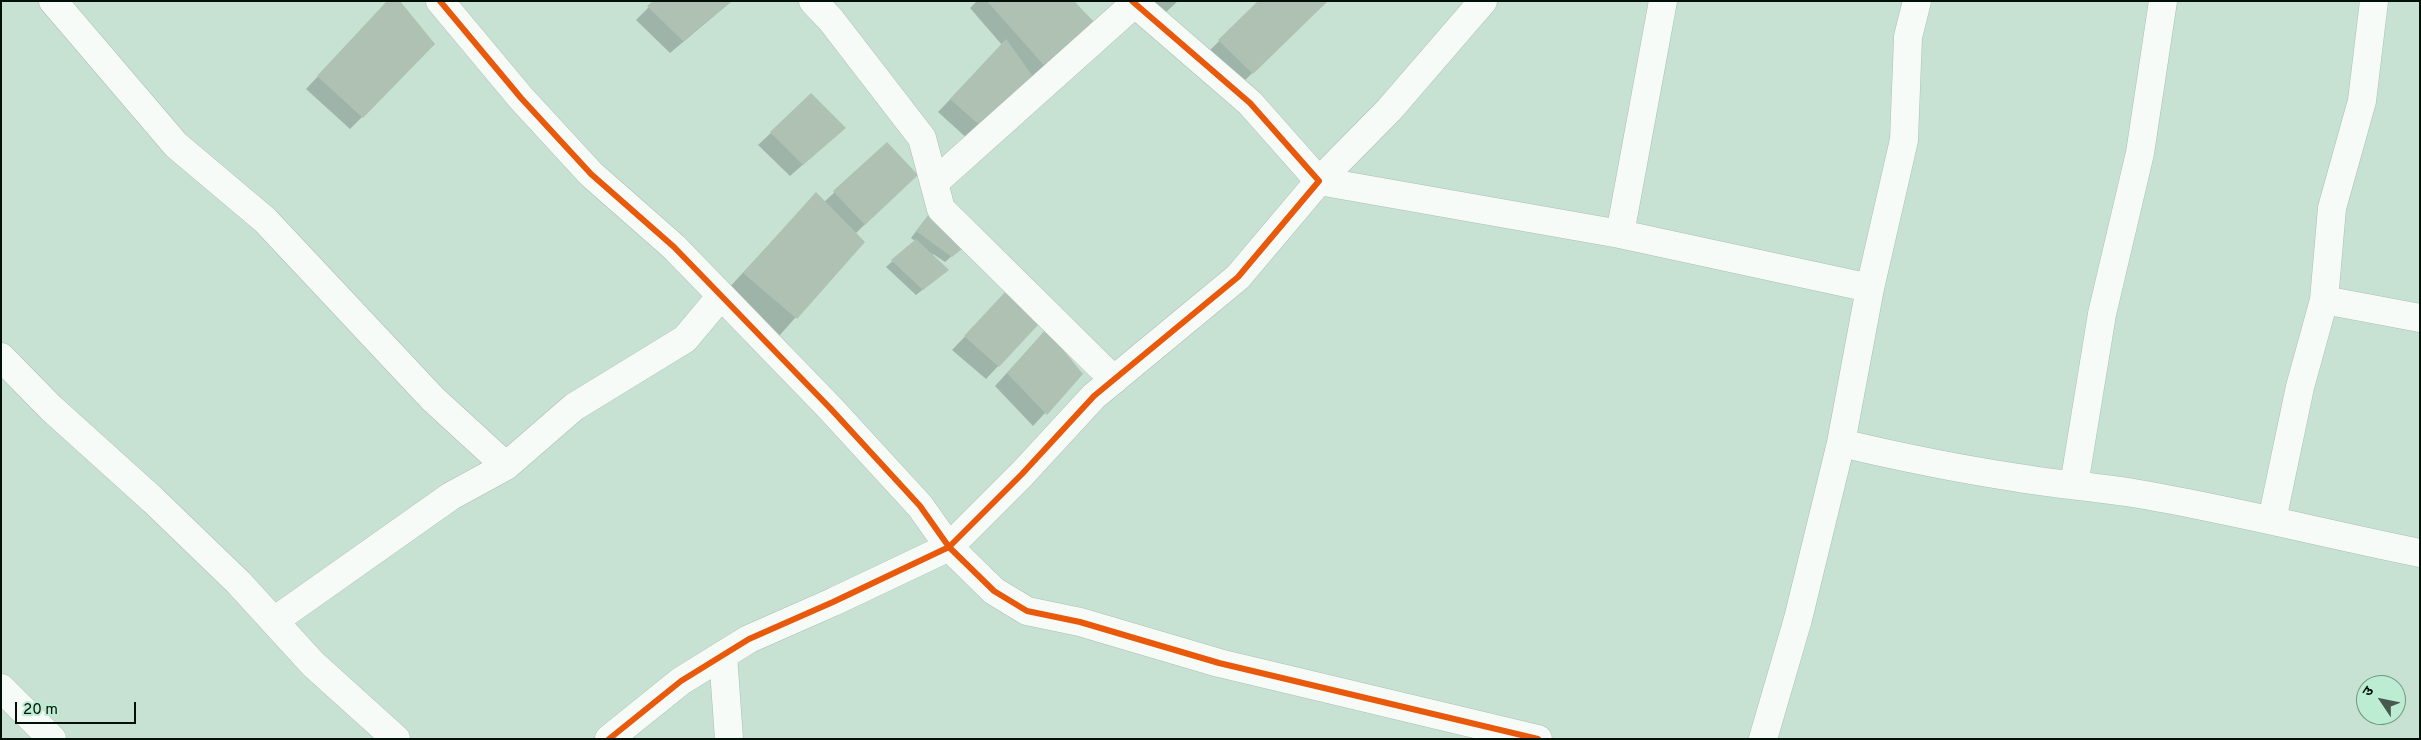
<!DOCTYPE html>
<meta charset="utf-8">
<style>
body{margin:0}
#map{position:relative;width:2421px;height:740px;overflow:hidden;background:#c7e2d3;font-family:Overpass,"Noto Sans Devanagari",sans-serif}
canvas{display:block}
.frame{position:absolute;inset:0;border:2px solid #011008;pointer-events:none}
.north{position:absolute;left:2356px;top:675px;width:50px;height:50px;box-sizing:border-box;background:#bcedd2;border:1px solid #719581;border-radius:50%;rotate:304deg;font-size:14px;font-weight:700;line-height:20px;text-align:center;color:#011008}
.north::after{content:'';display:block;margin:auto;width:18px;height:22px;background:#465a4f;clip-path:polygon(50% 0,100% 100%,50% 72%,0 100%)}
.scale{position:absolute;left:15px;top:702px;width:121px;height:22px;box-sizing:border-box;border:2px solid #011008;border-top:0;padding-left:6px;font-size:15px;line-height:18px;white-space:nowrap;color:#011008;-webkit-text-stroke:4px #bcedd2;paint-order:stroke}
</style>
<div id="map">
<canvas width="2421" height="740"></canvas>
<div class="frame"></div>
<div class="north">उ</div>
<div class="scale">20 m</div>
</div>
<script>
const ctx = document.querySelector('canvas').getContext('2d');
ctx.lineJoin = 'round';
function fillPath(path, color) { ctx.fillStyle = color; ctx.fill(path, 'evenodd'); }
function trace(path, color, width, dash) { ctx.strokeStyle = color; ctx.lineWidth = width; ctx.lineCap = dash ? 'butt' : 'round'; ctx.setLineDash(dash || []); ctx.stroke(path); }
const shadow = new Path2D(`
 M655,1H732L670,53L636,20Z
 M977,1H1072L1096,26L970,141L938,112L1002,45L970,8Z
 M1150,1H1178L1164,14Z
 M1260,1L1313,14L1240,85L1207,53Z
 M382,8L362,117L350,129L306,89Z
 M811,95L831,140L790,176L758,145Z
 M887,144L903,187L855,234L863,242L779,336L726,291L799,212L824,202Z
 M923,222L961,248L945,262L933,254L932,256L948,270L916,295L886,267L915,241L911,238Z
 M994,306L1037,325L986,379L952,350Z
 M1046,330L1081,374L1033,426L995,386Z`);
const building = new Path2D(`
 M387,1H400L435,44L363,118L317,76Z
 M653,1H732L683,41L647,6Z
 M987,1H1074L1098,26L1049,71Z
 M1258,1H1328L1253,74L1218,40Z
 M1006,39L1034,78L984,129L950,99Z
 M811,93L846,128L803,165L770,132Z
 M887,142L918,175L865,225L833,191Z
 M816,192L865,242L797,319L743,273Z
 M929,214L963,248L952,257L916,231Z
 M916,239L949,270L923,290L891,260Z
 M1006,291L1038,325L999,367L964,336Z
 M1046,329L1083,374L1047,415L1007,373Z`);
const street = new Path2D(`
 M53,1L176,145L265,220L433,399L506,466L451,496L274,621
 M440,1L521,98L591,174L674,247L830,408L920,506L949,547L1022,474L1094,396L1238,277L1319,181L1250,103L1132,1
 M813,1L831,20L922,138L941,209L1114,380
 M1319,181L1620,234L1870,288
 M1319,181L1389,110L1483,1
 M934,183L1134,4
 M1620,234L1663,1
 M2324,300L2420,318
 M1,357L51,408L153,500L239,583L313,664L396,739
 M1841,443C1900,457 1959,469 2019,478C2059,485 2099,487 2139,494C2233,510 2326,534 2420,553
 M506,466L574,407L685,339L721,296
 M2074,485L2102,314L2140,153L2163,1
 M2272,520L2300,387L2324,300L2332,208L2362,101L2374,1
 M723,655L729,739
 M1,688L52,739
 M1763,739L1798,619L1841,443L1870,288L1904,140L1908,37L1917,1`);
const secondary = new Path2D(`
 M609,739L681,681L749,639L833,602L949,547L994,591L1027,611L1080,622L1219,663L1538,739`);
const cycleway = new Path2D(`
 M440,1L521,98L591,174L674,247L830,408L920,506L949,547L994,591L1027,611L1080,622L1219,663L1538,739
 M609,739L681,681L749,639L833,602L949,547L1022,474L1094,396L1238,277L1319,181L1250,103L1132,1`);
fillPath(shadow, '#0003');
fillPath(building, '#afc1b3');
trace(street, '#aabfb4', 29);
trace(secondary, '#aabfb4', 29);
trace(street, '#f7fbf8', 28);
trace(secondary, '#f7fbf8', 28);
trace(cycleway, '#e8590c', 6);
</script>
